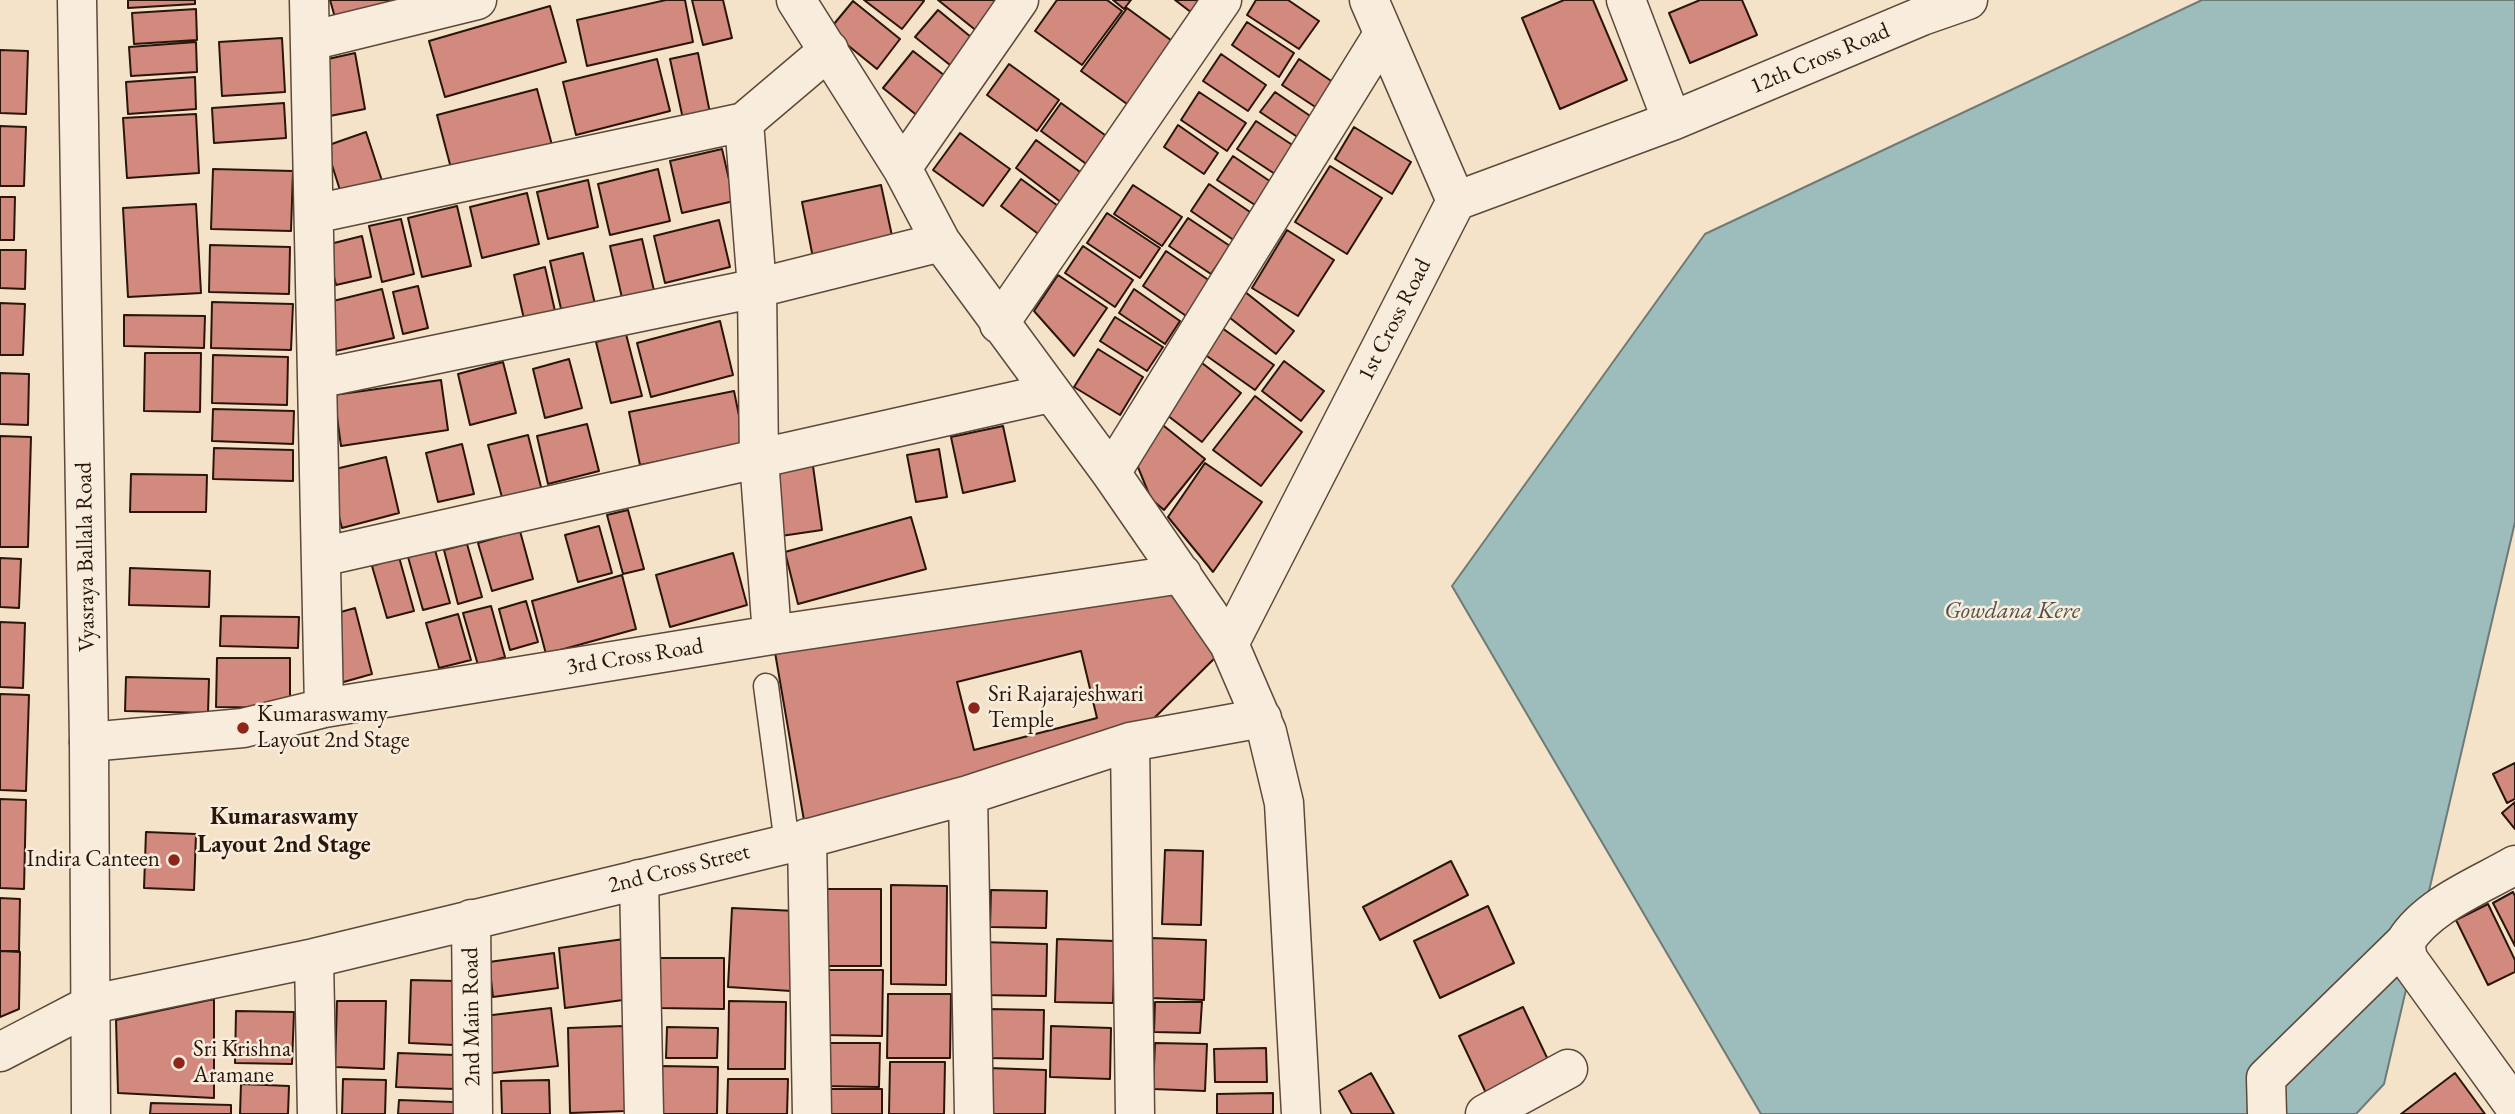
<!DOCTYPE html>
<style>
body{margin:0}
canvas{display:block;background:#f5e3c9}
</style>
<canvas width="2515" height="1114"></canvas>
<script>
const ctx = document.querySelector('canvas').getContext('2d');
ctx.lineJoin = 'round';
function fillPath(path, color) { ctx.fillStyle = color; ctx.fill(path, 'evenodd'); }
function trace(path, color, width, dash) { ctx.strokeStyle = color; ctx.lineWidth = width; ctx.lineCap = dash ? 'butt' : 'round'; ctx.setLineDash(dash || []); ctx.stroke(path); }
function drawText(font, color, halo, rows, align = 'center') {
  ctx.font = font + ' "EB Garamond",serif'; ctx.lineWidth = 5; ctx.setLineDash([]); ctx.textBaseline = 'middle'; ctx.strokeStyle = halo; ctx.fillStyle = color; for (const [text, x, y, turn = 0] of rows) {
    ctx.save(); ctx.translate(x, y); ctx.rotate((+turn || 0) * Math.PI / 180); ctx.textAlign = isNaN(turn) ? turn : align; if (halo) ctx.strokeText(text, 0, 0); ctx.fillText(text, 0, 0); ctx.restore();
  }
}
const water = new Path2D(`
 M2202,0H2515V522L2384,1084L2356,1114H1761L1452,586L1705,234Z`);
const building = new Path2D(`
 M128,0H195V4L128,8Z
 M330,0H394L395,4L336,21Z
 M666,0H685L693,42L587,66L577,20Z
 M692,0H723L732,38L703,45Z
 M864,0H922L924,1L902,29Z
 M938,0H1002L978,32Z
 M1057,0H1107L1122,11L1082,65L1035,31Z
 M1113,0H1131L1124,9Z
 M1175,0H1201L1192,13Z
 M1256,0H1288L1319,21L1299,49L1247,15Z
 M1564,0H1593L1627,80L1560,109L1522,18Z
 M1700,0H1742L1757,35L1690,63L1669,13Z
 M853,1L900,39L877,69L829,30Z
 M550,6L566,62L445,97L429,41Z
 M1127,8L1179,46L1134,109L1081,71Z
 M196,9L197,40L134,44L132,13Z
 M938,10L977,42L955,69L915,37Z
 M1247,22L1294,53L1279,77L1232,45Z
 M282,38L285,92L222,96L219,42Z
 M196,42L197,72L131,76L129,47Z
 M0,50L28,51L26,114L0,113Z
 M913,51L949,79L919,117L883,88Z
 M355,53L365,109L330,116L319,61Z
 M698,53L710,113L683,119L670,59Z
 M1221,54L1266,85L1248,111L1203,81Z
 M657,59L670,111L576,135L563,82Z
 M1299,59L1346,91L1329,116L1282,85Z
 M1009,64L1059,100L1037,131L987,95Z
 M195,77L196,109L128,114L126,82Z
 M537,89L552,145L452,172L437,115Z
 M1199,92L1246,123L1227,151L1181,120Z
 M1275,92L1322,124L1308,144L1260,112Z
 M284,103L286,138L214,143L212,108Z
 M1061,103L1109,138L1089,166L1041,131Z
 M196,114L199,173L127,178L123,118Z
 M1256,121L1300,150L1281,178L1237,149Z
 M1178,125L1218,153L1204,174L1164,147Z
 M0,126L26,127L24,186H0Z
 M1354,127L1411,162L1392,194L1335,159Z
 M366,132L385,190L344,203L326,146Z
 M960,133L1010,169L983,206L933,170Z
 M1036,140L1083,174L1062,203L1016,168Z
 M722,149L734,201L682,213L670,161Z
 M1233,156L1274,184L1258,207L1217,180Z
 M1330,166L1382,198L1347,254L1295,222Z
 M213,169L293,171L291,231L211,229Z
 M658,169L670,221L610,235L598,184Z
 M1021,179L1065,211L1045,239L1001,206Z
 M588,180L598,227L548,239L537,192Z
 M1209,184L1253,214L1235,241L1191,211Z
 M881,185L894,245L814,263L802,202Z
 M1133,185L1182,217L1162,246L1114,214Z
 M527,193L539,244L482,258L470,207Z
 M0,197H15L14,240H0Z
 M196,204L201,293L128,297L123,208Z
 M457,206L471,266L422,277L408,218Z
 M1107,213L1160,248L1140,278L1087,243Z
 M1188,218L1230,246L1211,274L1169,246Z
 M401,219L414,274L382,282L369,226Z
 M719,220L730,267L665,283L654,236Z
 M1287,230L1334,260L1298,316L1252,288Z
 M362,236L371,277L336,285L326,245Z
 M642,239L655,295L623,302L610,246Z
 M210,245L290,247L289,294L209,292Z
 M1083,246L1133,280L1115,307L1065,273Z
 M0,250H26L25,289L0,288Z
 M1166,251L1213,283L1189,318L1143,286Z
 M583,253L595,304L562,313L550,261Z
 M545,267L555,311L524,319L514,275Z
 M1058,275L1107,308L1074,356L1034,311Z
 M418,286L428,328L403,334L393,292Z
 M382,289L394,338L336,351L325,303Z
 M1134,289L1180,321L1165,344L1119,313Z
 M1244,291L1294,331L1276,354L1225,314Z
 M212,302L293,304L291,350L211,348Z
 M0,303L25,304L23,355H0Z
 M124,315L205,316L204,348L124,346Z
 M1115,317L1163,347L1147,371L1100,341Z
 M720,321L733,375L651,397L637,343Z
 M1222,328L1274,365L1255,390L1204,354Z
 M626,334L642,396L611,403L596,342Z
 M1098,349L1143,377L1120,415L1074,387Z
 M145,353H201L200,412L144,411Z
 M213,355L288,357L287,405L212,403Z
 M569,359L582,408L545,418L533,369Z
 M1284,361L1324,391L1301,421L1262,391Z
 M503,362L516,413L470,425L458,374Z
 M1202,363L1241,393L1202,442L1163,412Z
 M0,373L29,374L28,425L0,424Z
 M441,380L448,430L341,446L334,395Z
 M734,391L745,445L640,465L629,412Z
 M1255,396L1302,432L1261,486L1213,450Z
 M213,409L294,411L293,444L212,441Z
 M1159,422L1205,459L1164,510L1151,499L1133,455Z
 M587,424L599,471L548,484L537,436Z
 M1003,426L1015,481L963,493L951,437Z
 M528,435L542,491L503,501L488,445Z
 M0,436L31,437L28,547H0Z
 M462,444L474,494L438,502L426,453Z
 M214,448L293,450V481L213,479Z
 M939,449L947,497L916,502L907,455Z
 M386,457L399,513L342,528L327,471Z
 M812,459L822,530L781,536L770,465Z
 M1205,463L1262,502L1213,572L1168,517Z
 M131,474L207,475L206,512H130Z
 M628,510L644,569L623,574L607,515Z
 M911,517L926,569L798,604L785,552Z
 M599,526L612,573L578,582L565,535Z
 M520,531L533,579L492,591L478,543Z
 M467,544L482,597L458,604L444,550Z
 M435,550L450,603L423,610L408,557Z
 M733,553L747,605L670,627L656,575Z
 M399,557L414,611L387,618L372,566Z
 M0,558L21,559L19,608L0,607Z
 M130,568L210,571L209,607L129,605Z
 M1182,574L1229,644L1130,742L807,838L772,635Z
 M622,575L636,629L546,654L532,601Z
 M526,601L538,642L510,650L499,609Z
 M491,606L505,657L478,665L463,613Z
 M355,608L372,674L340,683L323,617Z
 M458,614L471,660L439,668L426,623Z
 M221,616L299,617L298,648L220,646Z
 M0,622L25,623L23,688L0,687Z
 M1081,651L1097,718L974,750L957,682Z
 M217,658H290V708L216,707Z
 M126,677L209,679L208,713L125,711Z
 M0,694L29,695L26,791L0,790Z
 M2515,763V799L2507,803L2493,774Z
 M0,799L26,800L24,889L0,888Z
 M2515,802V829L2502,813Z
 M146,832L196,834L194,890L144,888Z
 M1165,850L1203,851L1201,925L1162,924Z
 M1451,861L1468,895L1380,940L1363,907Z
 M891,885L947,886L946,985L891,984Z
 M827,889H881V966H827Z
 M991,890L1047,891L1046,928L990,927Z
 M2513,892L2515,896V946L2493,903Z
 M0,898L20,899L19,951H0Z
 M2488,904L2515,960V972L2488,985L2456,920Z
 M1488,906L1514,963L1440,998L1414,941Z
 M732,908L796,911L791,991L728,987Z
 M1152,938L1206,940L1204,1000L1150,998Z
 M624,939L630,999L565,1008L559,948Z
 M1057,939L1115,941L1113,1003L1055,1002Z
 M981,942L1047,944L1046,996L979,995Z
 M0,951L20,952L19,1009L0,1017Z
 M554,953L558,988L493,997L489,962Z
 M658,958H724V1009L658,1008Z
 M825,970H883L882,1036L824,1035Z
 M411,980L456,981L454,1045L409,1043Z
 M888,994H951L950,1058H887Z
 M214,999V1098L118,1093L116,1020Z
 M337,1001H386L384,1069L335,1067Z
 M729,1001L786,1002L785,1069H728Z
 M1155,1002H1202L1200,1033L1154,1032Z
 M1523,1007L1550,1064L1486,1093L1459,1036Z
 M551,1008L558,1066L492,1073L484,1016Z
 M988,1009L1044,1010L1043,1059L986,1058Z
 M236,1011L294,1012L292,1064L235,1063Z
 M624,1026L626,1111L570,1113L568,1028Z
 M1051,1026L1111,1028L1110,1079L1050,1077Z
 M667,1027L718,1028L717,1058H666Z
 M823,1043H880L879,1087L822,1086Z
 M1155,1043L1207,1044L1205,1091L1153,1089Z
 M1266,1048L1267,1082H1215L1214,1049Z
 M398,1053L455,1055V1089L396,1087Z
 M890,1062H945L944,1114H889Z
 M660,1066L718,1067L717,1114H659Z
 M989,1068L1046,1070L1045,1114H988Z
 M1371,1073L1394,1114H1352L1339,1091Z
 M2455,1073L2485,1114H2401Z
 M343,1079L386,1080L385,1114H342Z
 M728,1079H788L787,1114H727Z
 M549,1080L550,1114H502L501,1081Z
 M241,1084L289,1086L288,1114H240Z
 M818,1089H882V1114H818Z
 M1273,1093V1114H1217V1094Z
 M399,1100L454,1102V1114H398Z
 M151,1103L231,1105V1114H150Z`);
const service = new Path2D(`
 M766,686L787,844`);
const minor = new Path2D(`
 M309,0L324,708
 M796,0L902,168L941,242L1111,473L1229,644L1267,732L1284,803L1301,1114
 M1369,0L1456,201
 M1626,0L1672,121
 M310,41L477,0
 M744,122L757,288L759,459L772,635
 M902,168L1019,0
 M314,214L744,122L829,50
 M999,324L1222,0
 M317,379L757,288L941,242
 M1111,473L1382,36
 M321,557L1050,393
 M1229,644L1456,201L1672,121L1922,16L1968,0
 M89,742L243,728L324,708L772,635L1182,574
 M1130,742L1135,1114
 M968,795L974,1114
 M807,838L812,1114
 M2515,865C2479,886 2428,905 2405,942L2408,959L2515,1107
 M639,879L644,1114
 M471,919L473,1114
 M314,958L317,1114
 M0,1052L92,1004L314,958L787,844L968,795L1130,742L1262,718
 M1485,1114L1568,1069
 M2267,1114L2266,1078L2405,942`);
const tertiary = new Path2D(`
 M77,0L89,742L91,1114`);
const markers = [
 [974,708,7,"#8f2418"],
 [243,728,7,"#8f2418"],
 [174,860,7,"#8f2418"],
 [179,1063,7,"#8f2418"]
];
const streetNames = [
 ["12th Cross Road",1820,59,-23],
 ["1st Cross Road",1395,320,-63],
 ["Vyasraya Ballala Road",86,557,-91],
 ["3rd Cross Road",635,657,-9],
 ["2nd Cross Street",679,869,-14],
 ["2nd Main Road",472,1017,-91]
];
const poiNames = [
 ["Sri Rajarajeshwari",988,695],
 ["Temple",988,721],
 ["Kumaraswamy",257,715],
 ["Layout 2nd Stage",257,741],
 ["Indira Canteen",160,860,"right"],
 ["Sri Krishna",193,1050],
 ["Aramane",193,1076]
];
const waterNames = [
 ["Gowdana Kere",2012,611]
];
const neighbourhoodNames = [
 ["Kumaraswamy",284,817],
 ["Layout 2nd Stage",284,845]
];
fillPath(water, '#9dbdbc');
trace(water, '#6f7a75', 2);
fillPath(building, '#d2897e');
trace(building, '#2a150b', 2);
trace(service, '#5d483a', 27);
trace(minor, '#5d483a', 41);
trace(tertiary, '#5d483a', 41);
trace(service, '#f8eddc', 24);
trace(minor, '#f8eddc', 38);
trace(tertiary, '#f8eddc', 38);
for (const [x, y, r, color] of markers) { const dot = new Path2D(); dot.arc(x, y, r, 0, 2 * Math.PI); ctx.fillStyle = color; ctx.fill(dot); trace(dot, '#f8eddc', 2.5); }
drawText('23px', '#2a150b', '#f8eddc', streetNames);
drawText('23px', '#2a150b', '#f8eddc', poiNames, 'left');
drawText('italic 24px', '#525049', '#f8eddc', waterNames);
drawText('bold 24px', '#2a150b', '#f8eddc', neighbourhoodNames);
</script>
